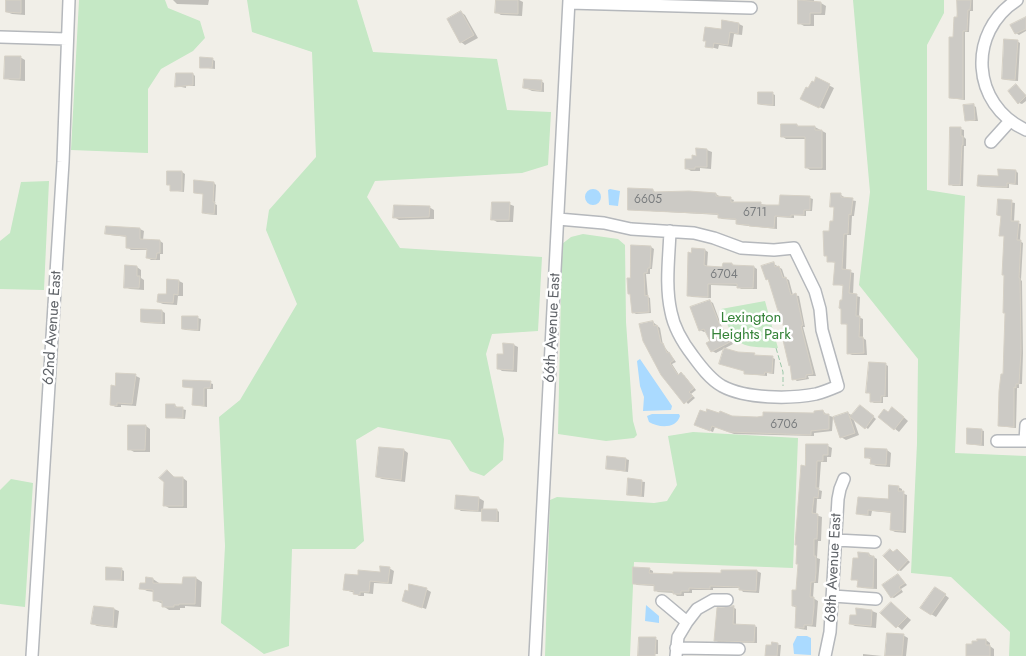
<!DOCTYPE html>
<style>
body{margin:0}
canvas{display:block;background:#f1efe8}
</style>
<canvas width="1026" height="656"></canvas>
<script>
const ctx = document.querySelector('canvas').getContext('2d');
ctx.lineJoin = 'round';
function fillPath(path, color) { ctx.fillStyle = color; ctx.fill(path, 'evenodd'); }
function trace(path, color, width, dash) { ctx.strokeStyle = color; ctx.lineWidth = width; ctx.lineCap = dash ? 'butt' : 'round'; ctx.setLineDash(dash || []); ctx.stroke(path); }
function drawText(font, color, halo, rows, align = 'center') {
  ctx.font = font + ' Jost,sans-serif'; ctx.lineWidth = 5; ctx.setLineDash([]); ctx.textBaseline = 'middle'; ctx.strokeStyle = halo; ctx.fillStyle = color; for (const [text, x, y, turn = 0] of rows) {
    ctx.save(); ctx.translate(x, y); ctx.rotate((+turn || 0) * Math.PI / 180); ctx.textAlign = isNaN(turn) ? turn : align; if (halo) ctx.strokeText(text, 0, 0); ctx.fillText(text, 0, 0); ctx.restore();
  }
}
const green = new Path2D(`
 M79,0H165L168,8L200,21L205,38L193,51L161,69L148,89V153L71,150Z
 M247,0H357L373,52L497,59L507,110L551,112L548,165L522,173L375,181L367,197L400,248L542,257L538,331L492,334L486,354L504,439L503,460L484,476L470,471L450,440L378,427L356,440L364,541L355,549H292L289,646L264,654L221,623L225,546L219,417L240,400L297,304L266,230L269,210L316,157L312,52L252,32Z
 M853,0H944V13L927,45V190L965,196L955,453L1026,456V656H1009L1010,632L951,577L911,573L917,443L918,359L859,285L870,192Z
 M49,181L44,290L0,289V241L10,233L21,182Z
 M583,234L618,239L625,245L626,322L633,421L637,435L634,438L606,441L558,434L562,244L571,237Z
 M765,301L778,348C738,347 736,347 721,309Z
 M693,432L798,438L793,568L634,562L630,656H545L550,500L557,497L654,503L667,501L677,485L668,436Z
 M11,479L33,483L25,607L0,604V490Z`);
const water = new Path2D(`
 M585 197a8 8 0 1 1 16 0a8 8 0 1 1-16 0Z
 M610,189L620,191L618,206L609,205L608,190Z
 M640,359L672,406L671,410L643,411L644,397L640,386L637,361Z
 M652,414H679L680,416C676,429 659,428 649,422L647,416Z
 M646,605L659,616V623L645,621Z
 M797,636H807L811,638V655L794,654L793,644Z`);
const shadow = new Path2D(`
 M8,0H25V15L12,14L7,12Z
 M173,0H209L208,5L177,4Z
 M497,0H519L523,2L522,16L501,15L496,12Z
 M800,0H814V3H821L826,6L825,15H814V26H804L799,23Z
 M958,0H973V11H970L969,32H965V100L950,98Z
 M461,12L465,15L478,38L465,45L461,42Z
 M1026,20V31L1019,35L1016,33L1012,25Z
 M739,24L743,26L742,35L734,34L732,47L719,45L718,49L707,46V42L705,40Z
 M1017,41L1020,43L1018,81L1006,80L1003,79Z
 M20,57L25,60V81L10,80L6,78Z
 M212,59L215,61V69L201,67Z
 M193,74L195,76V86H186V88L177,86Z
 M817,79L834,88L824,109L806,101L809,90Z
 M541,81L544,83V92L532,91L528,89Z
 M1016,86L1026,95V101L1022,104L1019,103Z
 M773,94L775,95V106L762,105L759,104Z
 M973,105L976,107L978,121H969L966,120Z
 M797,125L801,128L815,127L826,133V170H810L806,167V139H786L782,136Z
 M961,129L964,130V137L966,139V146H964L963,186H953L950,184Z
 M697,149L707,150L712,152L711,169L700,168V171H691L686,168L697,157Z
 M1016,171L1018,173V185L1009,184V188L981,187L978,185Z
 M169,172H182L185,174L184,192L171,190V186L168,184Z
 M214,183L216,185L215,204L217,205V215L206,214L204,213V194L195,192Z
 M630,190H653L656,193L716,194L719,196V198L731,199L734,200L733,203L760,204L780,207L810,198L813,199L812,211H806V216L794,215V218L777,217V229L740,225L737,224L738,220L722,219L719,217L720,215L632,210L629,209Z
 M832,194L841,195L844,197V199L856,201L854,216H852L851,235H847L846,271L854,273L853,295L860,297L859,317L863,319V338L866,340L867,355H852L848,353V325L842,323L844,286L834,284L836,263L828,261V257L825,255L824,232H830L834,223L835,208L831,206Z
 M999,200L1015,203L1014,222L1021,224L1020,241L1023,243L1021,280L1022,281L1023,353L1022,384H1019V388H1017L1016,428L999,426L1004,375L1007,313L1006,237L1001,235L1002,216L998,215Z
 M509,204L514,206L513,222H497L492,219Z
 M429,207L434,210V219L399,220L394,217Z
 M140,229L144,231L143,240L160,241L163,243V254H160V260H151L148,258V250H131L127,247L128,237L110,235L106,233Z
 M651,247L654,249L652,269H650V274H646L648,297L650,298L651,313L636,314L633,312L631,279Z
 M705,250L708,252L707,268H724V264H732L737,267H754L757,269V289H741L738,286L711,285V298L692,297L688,295Z
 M774,264L782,269L785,278L789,280L793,295L799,296L805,327H803L816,376H808L809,379L797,381L794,379L787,336L770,281L767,279Z
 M137,267L141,270V278L144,280V290L130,289L125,287Z
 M179,281L183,283V296H178L177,305L163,304L158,302L168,295Z
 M710,301L713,303L723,330L733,344L716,353L712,351V342L706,331L704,332L700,330Z
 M162,311L165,313V324L145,323L142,322Z
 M198,318L201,319L200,331L186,330L183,329Z
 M653,322L660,328L663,345L676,362L672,364L679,375H684L696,390L691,394L695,398L688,404L653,360Z
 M514,345L518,347L517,372L502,371L498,368L504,355Z
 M738,353L773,358L775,359L774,374L767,373V376L748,374L745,373Z
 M885,364L888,366V397H883V403H874L871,401L870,394L868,392Z
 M117,374L136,376L140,378L136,406L121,405V407H116L111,405L116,387Z
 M210,383L213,384V389H207V407L194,405V388L184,387Z
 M168,405H175L178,408L186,410L185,419L167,417Z
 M863,408L876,419L868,429L853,418L859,435L846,440L841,437L848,413L853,416Z
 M823,411L827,415L833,417L832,431L814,433V436L734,434L715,427L713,432L699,427L732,417L757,418L815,415Z
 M897,411L908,421L899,432L880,417Z
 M146,426L150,429V452H134L129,449Z
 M981,430L984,431V446L968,444Z
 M828,446L832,448L831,457H827V462H821L819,490L822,491L821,499H817L816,515L822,517L821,541H818L817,558L820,559L818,583H814L813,598L818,601L816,627L807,626V630L800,629L796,627L797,608L793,606L797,591L807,467Z
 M404,450L408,453L405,482L382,479L377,477Z
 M887,450L891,453L890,467L876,466L872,464V460L866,457Z
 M626,459L629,460L628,472L607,469Z
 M168,472L176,478H183L187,481V508H169L164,505Z
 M629,480L645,482L644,497L628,495Z
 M898,487L902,489V493L907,495L906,533L895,532L891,530L892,513L872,511L871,516L861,515L858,513L889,501Z
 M457,496L479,498L484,501L483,510H497L499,512V522L486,521L483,520V512L461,511L457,508Z
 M897,550L910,562L901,571L898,570L894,553Z
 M869,554L877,559V589L862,588L859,586V581L852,579L859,559Z
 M389,568L394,571L392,584L374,583L373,594L364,593V596H359L355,593L345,590L359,577L381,573Z
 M121,569L124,571V581L107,579Z
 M649,569L653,571V574L722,575V571H757L761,573L759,593L743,592L740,588H713V590H692V593H684V596H677L674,593L658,592L655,590V586L637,585L634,583Z
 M898,575L907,585L901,589L903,592L894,598L891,597Z
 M196,578L202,582L201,607L185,606V608H180V610H169L163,606V604L154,600V592L147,591L141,588L153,579L159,583V585H184Z
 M426,589L431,592L426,609L404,601Z
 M940,591L949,598L936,617L931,614Z
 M895,606L911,620L902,630L882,613Z
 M95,607L114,609L119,611L117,628L97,626L93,624Z
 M733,607L736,609V625L754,626L757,627V643L718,642L716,640Z
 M857,609L872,611L877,613L876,628L855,626L851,624L857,617Z
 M903,635L908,638L906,656H886Z
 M655,639L658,640V654H653V656H640Z
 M986,640L990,643V646L994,649V656H967L973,645Z
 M773,644L781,645L780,656H768Z
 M863,654L882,656H863Z`);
const building = new Path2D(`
 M6,0H21V13L6,12Z
 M496,0H518V14L495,13Z
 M798,0L821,2V13H810V24H798Z
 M957,0H971L970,10H968L967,31H963V99L949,98V37H953L954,17H957Z
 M461,11L474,35L460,43L447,19Z
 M1026,17V29L1015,34L1010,25Z
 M722,20L739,23L738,34L730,32L728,45L714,43L713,48L705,47L706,41H703L705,27L721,29Z
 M1004,39L1018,40L1015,80L1002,79Z
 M5,56H21L20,79H4Z
 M200,57L213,58L212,68H200Z
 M176,73H193V85L175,87Z
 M816,77L830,84L819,108L800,99L806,87L808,88L812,81L814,82Z
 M524,79L542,80L541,91L523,88Z
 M1016,84L1026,96L1018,104L1008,91Z
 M758,92H773V105L758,104Z
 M974,104L975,120L965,121L963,105Z
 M781,124H797V126H815V130H822V168H805V137H781Z
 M950,127H961V136H963V145H962L960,185H949Z
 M696,148L707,149V167H695V169H685V159H692V155L696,156Z
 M998,169L1016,170L1015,184L1007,183V187L977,186L978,175L998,176Z
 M167,171H182V191H170V185H167Z
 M194,180L214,182L213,202H215L214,214L202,213L203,194L194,193Z
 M628,188L653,189V192L689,191L716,193V196L731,197V202H761V205H779L780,195L810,196V210H804V215H791V217L775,216L774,228L749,226V225L736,224V219L718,218V214L628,210Z
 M831,193H841V197L853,198L851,215L849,214L848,234H844L842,269L851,270L849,293L857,294L856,316H860L859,337H863L864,353L847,354V324H841V309L839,308L840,300H842L843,285H833L835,262H827V256H824L823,231H829L830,221H833L834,207H830Z
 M998,199L1012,200L1011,221H1019L1017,240H1021L1019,278H1020L1021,351L1019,384H1016V388L1014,387V427L998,426L999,391L1001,374H1003L1005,313H1003L1004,275H1002L1004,236H999L1001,216L997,215Z
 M492,202H510L509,220H491Z
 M394,205L430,206L429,217L393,218Z
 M106,226L140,228V239L160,240V253H157L156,259L146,258L147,249L126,248V236L105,234Z
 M631,245L651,246L650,268H648L647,273H644L645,296L648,295L649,312L632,313L630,294H628L627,278H630Z
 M692,248L705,249L704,265L707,266L722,267L723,263H732V265L754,266L753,288H737V284H708V297L687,296L688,252L691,253Z
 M774,262L775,267L779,266L783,278L786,277L791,295L796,293L803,325L801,326L813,374L806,375V378L792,380L790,365L789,366L782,336L786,335L779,310L778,311L768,279L766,280L761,266Z
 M125,265L137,266V276H140L139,288H124Z
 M167,279L179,280L178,295L174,294L173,303L157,302L158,294H166Z
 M710,300L721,328L722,327L730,342L711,352L706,343L710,341L704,329L699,331L690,307Z
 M141,309L162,310V323L141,322Z
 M182,316H198V330L182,329Z
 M653,321L654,326L657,325L661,343H663L667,353L669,352L674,360L670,363L678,375L681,372L694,388L689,392L693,396L684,404L661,375L643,341L639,324Z
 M503,343L514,344L513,370L497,369V354H503Z
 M724,348L738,352L755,353L754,355L773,356L772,373L765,372L764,375L744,374V371L719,364Z
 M869,362L886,363L885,396H881V402H870V393H866Z
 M116,373L136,374L132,404L117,403V406L110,405L111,385L115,386Z
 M183,380L211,381L210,388H204V406L192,405L193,388L183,387Z
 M166,404H175V407H183V418H166Z
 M860,405L874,416L865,429L850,417Z
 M892,407L904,417L894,430L878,417L884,409L888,412Z
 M707,409L719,413L720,411L732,416L757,417L763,416V412L814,413V411L823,410L824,414H829V429L811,431V435L729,432L712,426L710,431L694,425L700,410L706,412Z
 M848,412L855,433L840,438L833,417Z
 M128,425H146L145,450H128Z
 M967,428L982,429L981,445L967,444Z
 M806,444H828V455H823V461H817L816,488H819L818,498L814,497L812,513L818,514L817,539H814V556H816V572L815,582H811L810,597H814V607L812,625H804V628H795L796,606H792V590H796L798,564H796L797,545H795L801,465L805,466Z
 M379,447L404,449L401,480L376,477Z
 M865,448L887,449L886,465L870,464L871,458H865Z
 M607,456L626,458L625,471L606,469Z
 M167,470L174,477H183V506H163L164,482L159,478Z
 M628,478L642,480L641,496L627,495Z
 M889,485L899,486L898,491H904L903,531L890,530L891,512L868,510V515L856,514L858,497L888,499Z
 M456,495L479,497L478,511L455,509Z
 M482,509H497V521H482Z
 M890,549L893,552L897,549L908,560L898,571L883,556Z
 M858,552L869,553V556H874L873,588L857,587L858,580H851L853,558H858Z
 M380,566L390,567L388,583L370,581L369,592H360V595L353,594L354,591L343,590L345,574L358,575V570L380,572Z
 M106,567L122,568L121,580H106Z
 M633,567L650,568L649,573L673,574V572L721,573V570H757L756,591L739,590V587L710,586V589L689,588V591H681V594H673V591H654V585L633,584Z
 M898,574L905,583L899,587L901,590L891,598L882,585Z
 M146,577L153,578V583L182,584L183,577H196L195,604H179V605H174V607H162V601H153V590L139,589L140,583H145Z
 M409,584L427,588L422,608L402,601L405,590L408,591Z
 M935,587L946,594L931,615L920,608Z
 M891,602L907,617L896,628L880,613Z
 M94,606L114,608L113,627L91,624Z
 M734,606L733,624L755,625L754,642L714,641L717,608Z
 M856,608L872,610L871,626L849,624L850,615H856Z
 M887,633L904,634L902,656H885Z
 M639,637H656L655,656H638Z
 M977,639H986V645H990V656H966V644H972V641H977Z
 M772,642L778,643L777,656H765L766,645H771Z`);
const path = new Path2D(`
 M776,348L783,372V386`);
const minor = new Path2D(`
 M1017,0C967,32 971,105 1026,130
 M569,3L751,8
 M0,37L67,39
 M991,142L1010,121
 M558,219L604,223L631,229L694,233L714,238L741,248L774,250L794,248L815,291L820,309L822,330L838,386C831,389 824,392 816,394C790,399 746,399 722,386C710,379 701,367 693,356C683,343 674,328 671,312C665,286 669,258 670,231
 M997,441H1025L1026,425
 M836,540L875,542
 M833,596L876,599
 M662,601L687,622
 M676,648L739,649
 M32,656L63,162L69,0
 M535,656L569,0
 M676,656L678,637L687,622L697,609L713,600H727
 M825,656L830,632L838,499L840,489L844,479`);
const numberNames = [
 ["6605",648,200],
 ["6711",755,213],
 ["6704",724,275],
 ["6706",784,425]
];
const parkNames = [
 ["Lexington",751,318],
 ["Heights Park",751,335]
];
const streetNames = [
 ["62nd Avenue East",53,328,-86],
 ["66th Avenue East",553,328,-87],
 ["68th Avenue East",834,568,-87]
];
fillPath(green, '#c5e8c5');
fillPath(water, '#aadaff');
fillPath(shadow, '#0003');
fillPath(building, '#cccac5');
trace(building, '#d6d1c6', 1);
trace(minor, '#b5b8bc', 14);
trace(path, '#9cc7a9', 1, [5, 2.5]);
trace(minor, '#fff', 11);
drawText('12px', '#7a7d7f', null, numberNames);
drawText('15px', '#348238', '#fff', parkNames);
drawText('15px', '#5f6368', '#fff', streetNames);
</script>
